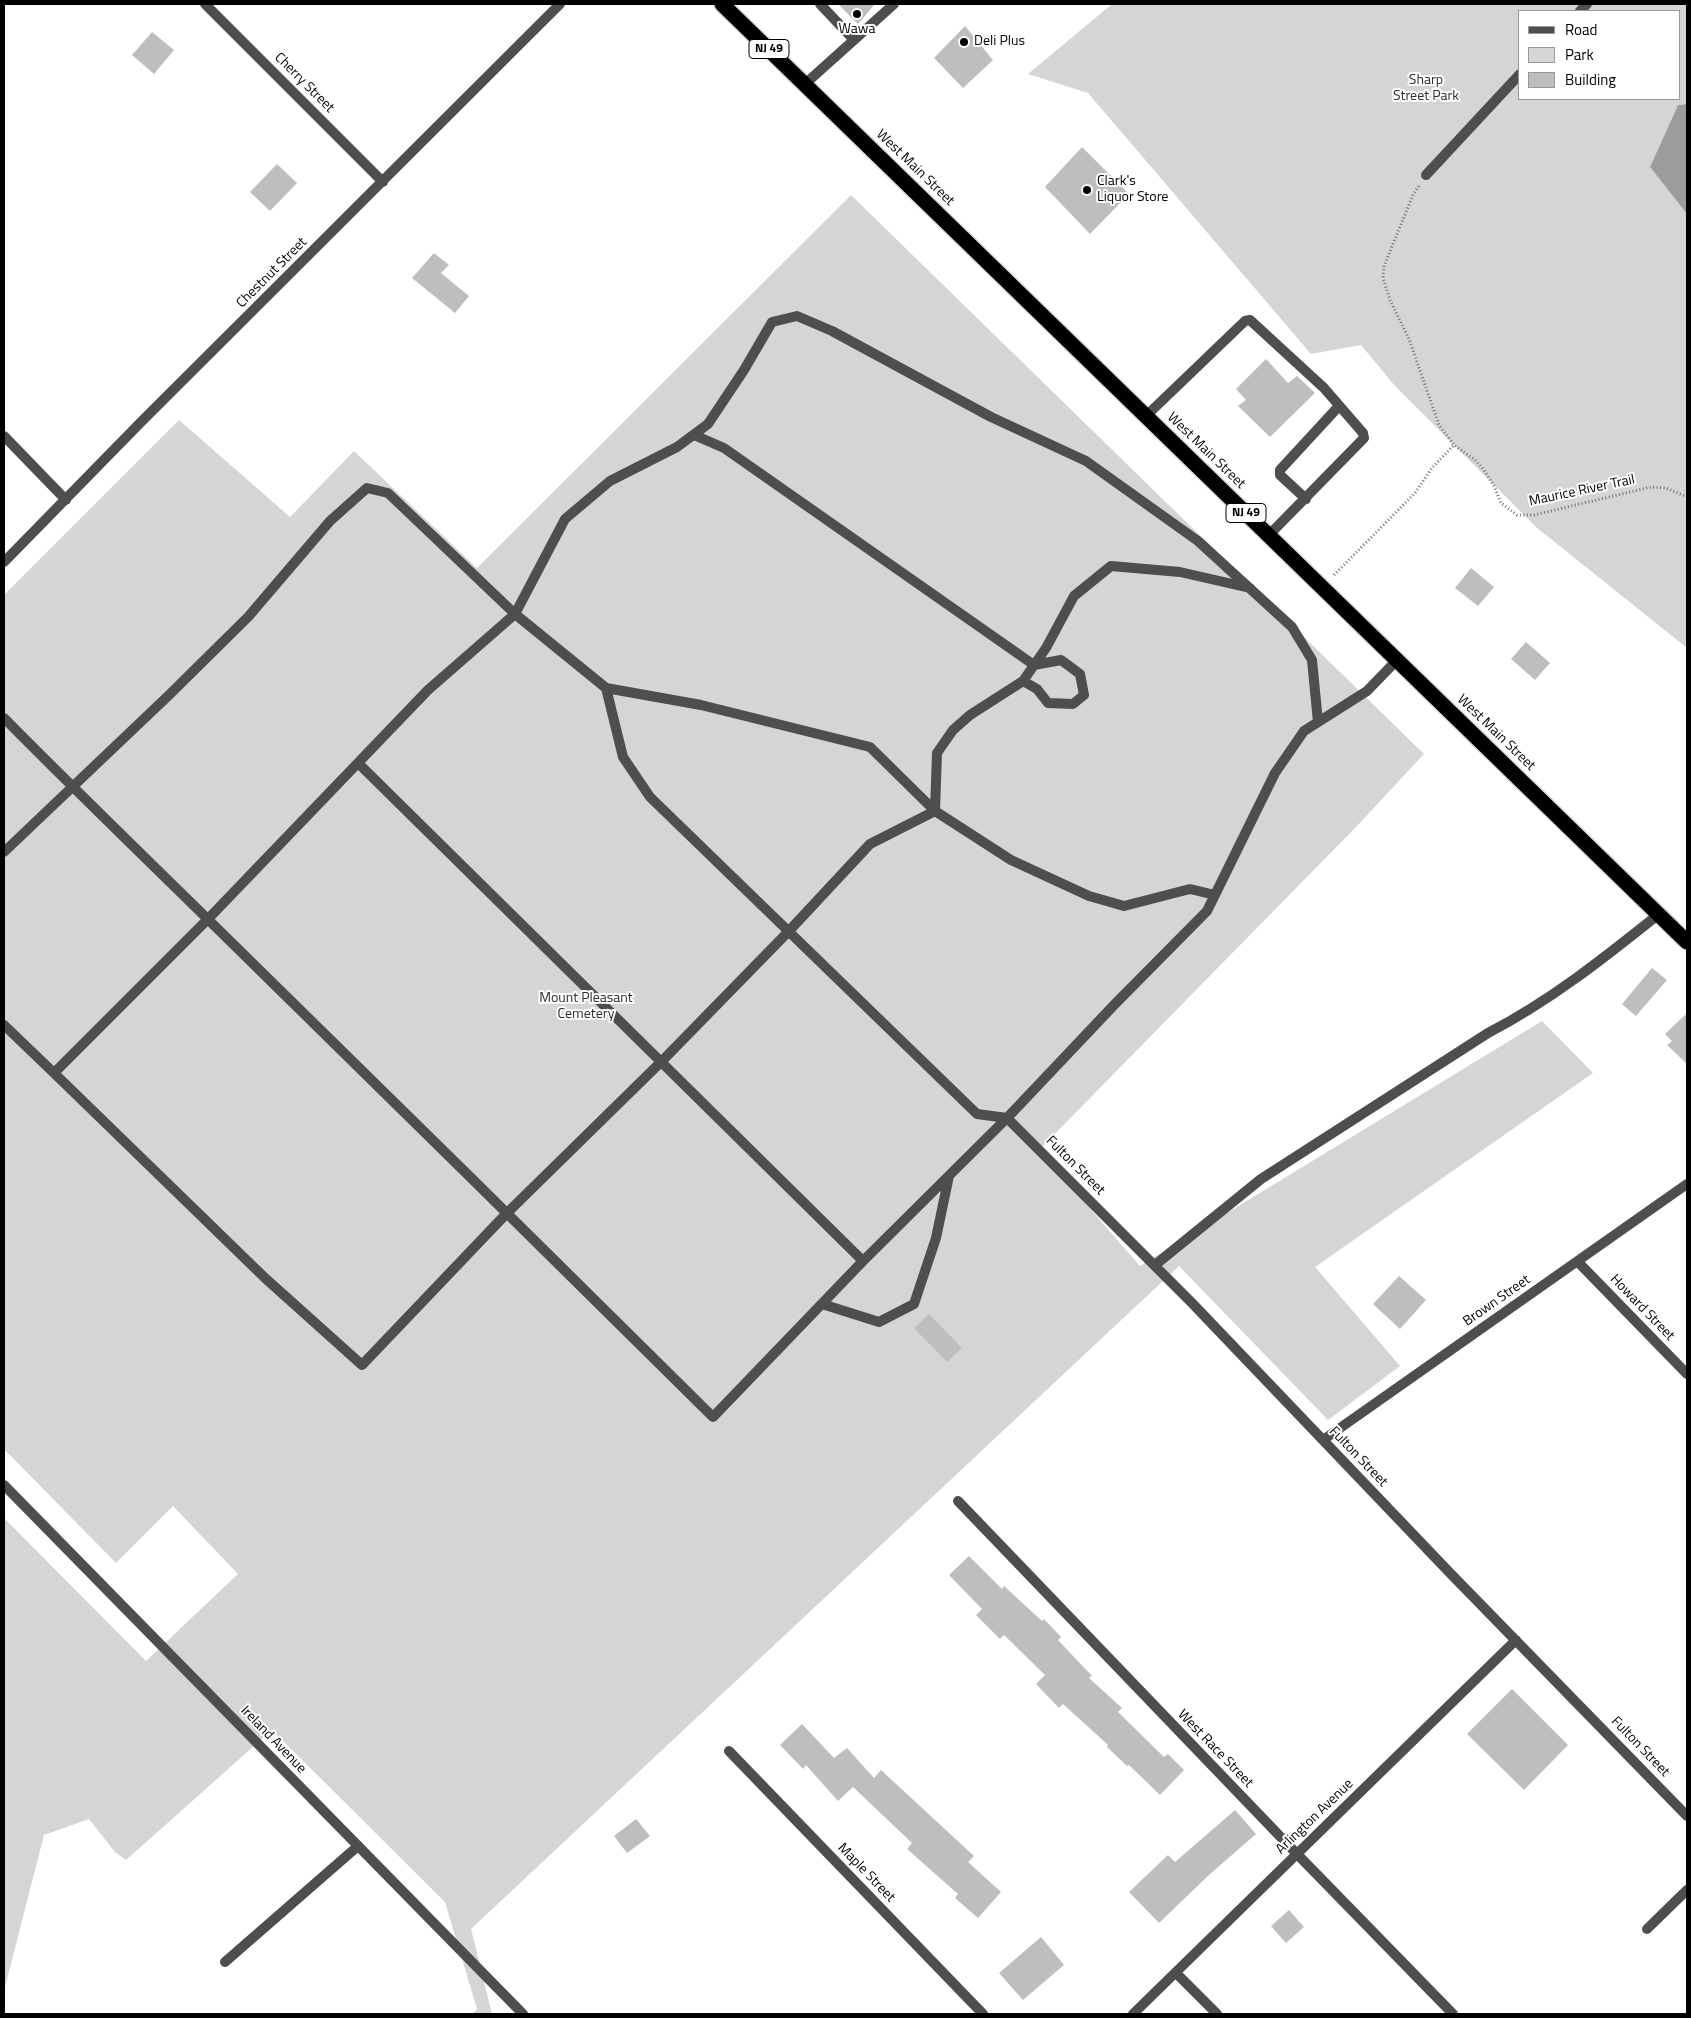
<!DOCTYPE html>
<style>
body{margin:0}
#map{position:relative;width:1691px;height:2018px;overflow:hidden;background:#fff;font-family:"Titillium Web",sans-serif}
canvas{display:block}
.frame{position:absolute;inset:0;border:5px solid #000;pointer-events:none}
.legend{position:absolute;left:1518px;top:10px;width:162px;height:90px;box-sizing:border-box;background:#fff;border:1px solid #999;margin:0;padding:6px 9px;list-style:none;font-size:15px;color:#000}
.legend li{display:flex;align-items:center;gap:10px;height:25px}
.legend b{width:25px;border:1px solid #999}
</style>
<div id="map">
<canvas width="1691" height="2018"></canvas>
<div class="frame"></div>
<ul class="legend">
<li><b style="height:6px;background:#4e4e4e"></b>Road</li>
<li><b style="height:14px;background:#d5d5d5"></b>Park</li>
<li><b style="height:14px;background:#bebebe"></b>Building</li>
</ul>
</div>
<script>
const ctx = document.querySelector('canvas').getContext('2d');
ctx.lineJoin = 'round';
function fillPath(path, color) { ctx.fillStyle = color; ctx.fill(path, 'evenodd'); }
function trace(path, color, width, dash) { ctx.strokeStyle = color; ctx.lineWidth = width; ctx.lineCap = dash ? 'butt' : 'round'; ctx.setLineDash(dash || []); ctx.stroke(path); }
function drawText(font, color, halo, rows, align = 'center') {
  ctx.font = font + ' "Titillium Web",sans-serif'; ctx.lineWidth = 4; ctx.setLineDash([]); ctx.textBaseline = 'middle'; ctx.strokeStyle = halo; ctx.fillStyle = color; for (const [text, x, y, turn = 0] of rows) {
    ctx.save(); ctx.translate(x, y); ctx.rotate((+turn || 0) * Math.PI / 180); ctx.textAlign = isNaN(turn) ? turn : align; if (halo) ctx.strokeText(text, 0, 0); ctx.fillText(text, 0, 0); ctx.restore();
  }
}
const green = new Path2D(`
 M1112,4H1687V104L1678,105L1650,167L1687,214V648L1536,527L1395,386L1361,345L1311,354L1088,93L1028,74ZM1520,11H1680V99H1520Z
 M851,195L1424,754L1356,827L1039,1150L1140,1266L1542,1021L1593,1073L1315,1267L1400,1366L1328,1420L1179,1266L471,1929L492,2014H472L477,2009L445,1902L272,1730L126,1860L115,1852L89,1819L44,1835L4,1991V1518L146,1661L238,1574L173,1506L116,1563L4,1449V595L179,420L290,517L354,451L477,568Z`);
const water = new Path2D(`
 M1687,104V214L1650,167L1678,105Z`);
const building = new Path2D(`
 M838,4H875L858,24Z
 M965,26L993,60L963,88L934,58Z
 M152,32L174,50L154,74L132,55Z
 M1082,147L1129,194L1090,234L1045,187Z
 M277,164L297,183L270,211L250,192Z
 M434,253L449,265L441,273L469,296L455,313L412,278Z
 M1266,359L1288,383L1297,376L1315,393L1270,437L1238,406L1246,400L1236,389Z
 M1471,568L1494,587L1478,606L1455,588Z
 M1526,642L1550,663L1535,680L1511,659Z
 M1652,968L1667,980L1636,1016L1622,1004Z
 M1687,1013V1064L1667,1045L1672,1041L1665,1034Z
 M1399,1276L1426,1300L1400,1329L1373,1304Z
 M929,1314L962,1348L947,1362L914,1328Z
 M969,1556L1002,1589L1004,1586L1042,1621L1044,1619L1061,1637L1058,1640L1092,1676L1089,1678L1122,1708L1118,1712L1164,1757L1168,1754L1184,1770L1160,1795L1129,1765L1127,1766L1107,1747L1108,1745L1063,1704L1059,1708L1036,1684L1045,1675L1004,1635L1000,1639L976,1615L982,1609L949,1575Z
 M1512,1689L1568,1745L1524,1790L1467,1734Z
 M802,1724L834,1758L847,1748L874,1778L881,1770L974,1856L968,1862L1001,1892L978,1918L955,1898L958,1894L907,1849L912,1843L853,1787L838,1801L806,1765L803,1769L780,1745Z
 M1235,1810L1256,1834L1209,1875L1159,1923L1129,1892L1168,1855L1175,1862Z
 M636,1819L650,1836L627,1853L614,1836Z
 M1289,1910L1304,1927L1286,1943L1271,1926Z
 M1041,1937L1064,1965L1023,2000L999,1973Z`);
const path = new Path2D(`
 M1419,186L1413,195L1384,266L1383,278L1390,300L1409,339L1439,425L1454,445L1475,460L1484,470L1494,486L1501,503L1517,515H1534L1651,487L1666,488L1687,497
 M1334,575L1415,493L1432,468L1454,445`);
const lane = new Path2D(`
 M820,4L854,40
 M1580,11L1587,4
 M805,84L894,4
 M1426,175L1520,74
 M1146,416L1245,321L1250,320L1324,388L1363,433L1364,438L1269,535
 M694,435L724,448L1034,665L1061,660L1080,674L1084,695L1073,704L1048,703L1037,689L1023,681
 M1306,499L1280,475V470L1339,406
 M606,688L701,705L870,747L935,811
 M4,718C79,794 156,868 232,943C393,1100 553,1259 713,1417L863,1261L1007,1118L977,1114L650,797L623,757L606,688L515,614L388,493L367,488L330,521L248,617L168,696L4,852
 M358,763L863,1261
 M935,811L937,753L953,730L970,715L1023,681L1046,648L1074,596L1111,566L1180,572L1250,588
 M1215,895L1190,889L1124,906L1089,896L1011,860L935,811L870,844L788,932L662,1061L507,1213L362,1365L265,1278L54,1073L208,919L428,690L515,614L565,519L610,481L677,447L708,424L744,370L772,322L797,316L832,331L991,417L1086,461L1198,541L1292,627L1312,660L1318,722
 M4,1025L54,1073
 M1007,1118L1115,1004L1207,911L1275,773L1304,731L1367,691L1397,660
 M1155,1265L1261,1179L1488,1033C1550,1001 1604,958 1659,914
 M822,1304L879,1322L914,1304L936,1238L949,1176
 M1647,1929L1687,1890
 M225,1962L358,1846
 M1176,1973L1217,2014`);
const street = new Path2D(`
 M205,4L383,182
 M4,436L66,500
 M4,562L142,421L560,4
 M1007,1118L1192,1303L1450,1573L1687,1816
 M1578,1262L1687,1374
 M1323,1440L1687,1184
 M4,1485L523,2014
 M958,1501L1297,1854L1453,2014
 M729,1751L983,2014
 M1133,2014L1516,1640`);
const highway = new Path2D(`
 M722,4L1687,942`);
const markers = [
 [857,14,5,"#000"],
 [964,42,5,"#000"],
 [1087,190,5,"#000"]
];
const shields = [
 [769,49,40],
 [1246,513,40]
];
const shieldNames = [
 ["NJ 49",769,49],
 ["NJ 49",1246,513]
];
const poiNames = [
 ["Wawa",857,30,"center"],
 ["Deli Plus",974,42],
 ["Clark's",1097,182],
 ["Liquor Store",1097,198]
];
const parkNames = [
 ["Sharp",1426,81],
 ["Street Park",1426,97],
 ["Mount Pleasant",586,999],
 ["Cemetery",586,1015]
];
const streetNames = [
 ["Cherry Street",304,83,45],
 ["West Main Street",915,168,44],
 ["Chestnut Street",272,273,-45],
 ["West Main Street",1206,451,44],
 ["Maurice River Trail",1582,491,-12],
 ["West Main Street",1496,733,44],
 ["Fulton Street",1075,1166,45],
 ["Brown Street",1497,1301,-35],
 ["Howard Street",1642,1308,46],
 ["Fulton Street",1358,1457,46],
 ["Ireland Avenue",273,1740,46],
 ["Fulton Street",1640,1747,46],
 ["West Race Street",1215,1749,46],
 ["Arlington Avenue",1315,1817,-44],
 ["Maple Street",866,1873,46]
];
fillPath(green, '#d5d5d5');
fillPath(water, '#9c9c9c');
fillPath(building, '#bebebe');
trace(highway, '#dbdbdb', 18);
trace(path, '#707070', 3, [1, 2.5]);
trace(lane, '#4e4e4e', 10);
trace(street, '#4e4e4e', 10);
trace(highway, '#000', 15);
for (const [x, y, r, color] of markers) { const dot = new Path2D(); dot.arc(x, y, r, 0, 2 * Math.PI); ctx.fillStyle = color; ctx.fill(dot); trace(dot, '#fff', 2); }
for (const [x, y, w] of shields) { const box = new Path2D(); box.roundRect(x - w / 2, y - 9.5, w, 19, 4); ctx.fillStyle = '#fff'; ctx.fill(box); trace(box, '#000', 1); }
drawText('bold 12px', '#000', null, shieldNames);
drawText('14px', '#000', '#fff', poiNames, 'left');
drawText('14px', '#2c2c2c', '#fff', parkNames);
drawText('14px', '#000', '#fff', streetNames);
</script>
